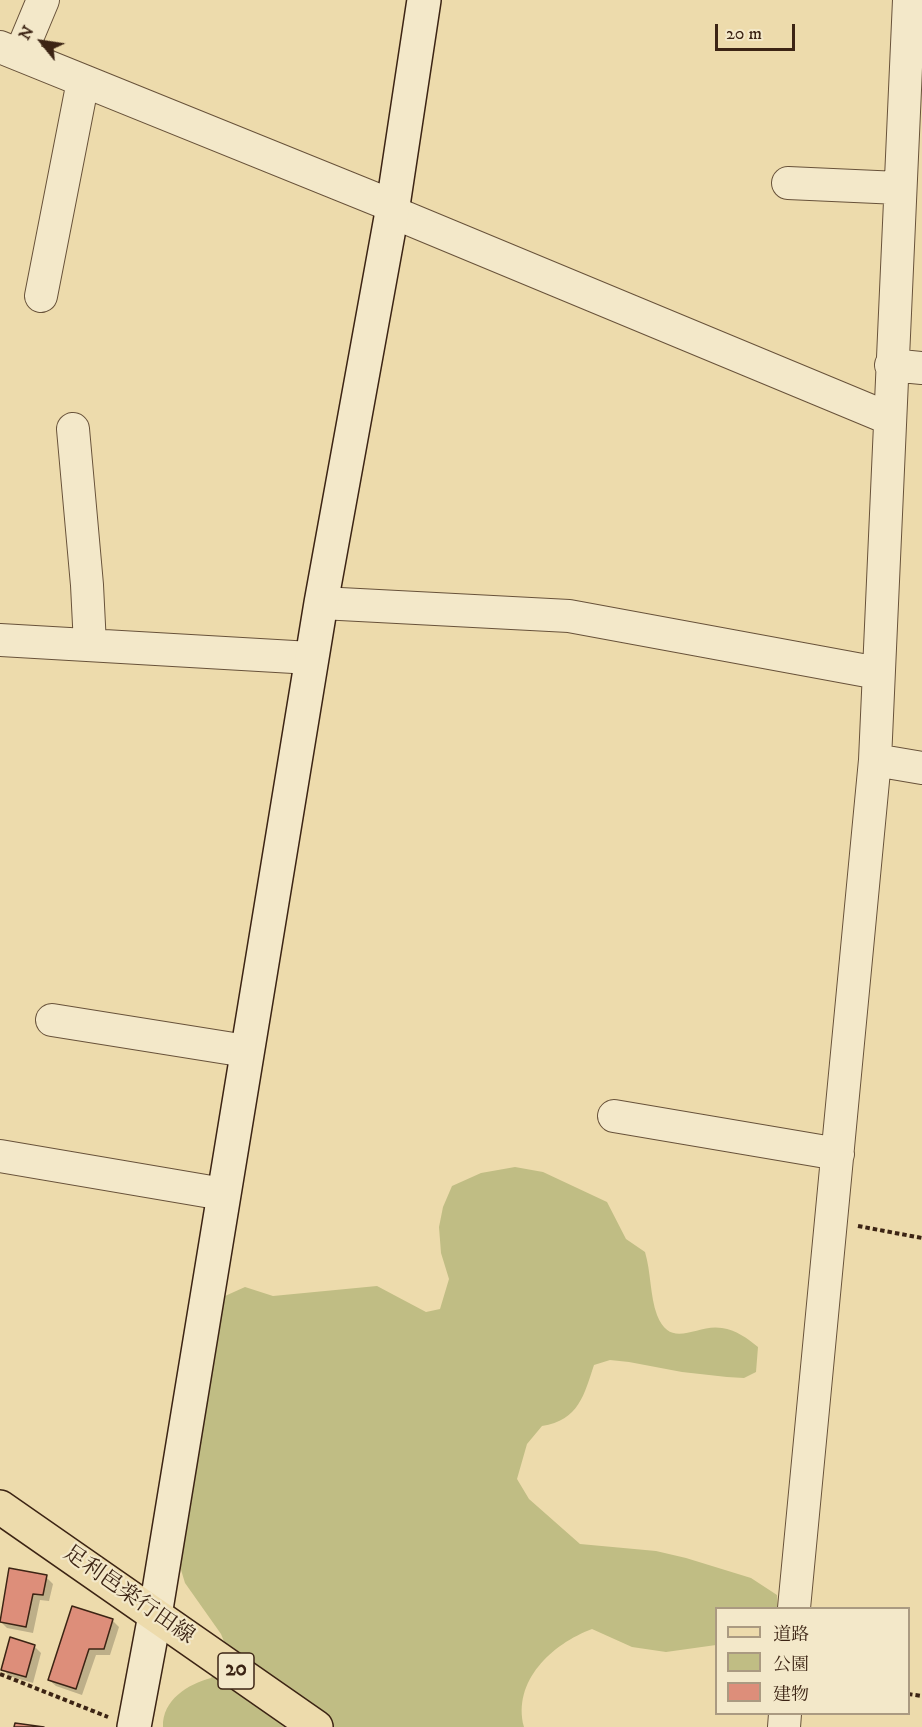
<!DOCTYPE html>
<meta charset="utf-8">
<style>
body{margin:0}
#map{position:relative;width:922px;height:1727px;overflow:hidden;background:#eddbac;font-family:"IM FELL DW Pica","Noto Serif JP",serif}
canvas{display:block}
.legend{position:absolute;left:715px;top:1607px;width:195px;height:108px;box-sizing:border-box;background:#f3e8c9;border:2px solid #aa9a81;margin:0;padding:8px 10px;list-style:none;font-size:18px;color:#3c2414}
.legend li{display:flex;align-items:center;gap:12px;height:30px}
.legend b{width:30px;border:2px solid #aa9a81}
.north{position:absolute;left:12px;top:12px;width:60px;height:60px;-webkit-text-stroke:4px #f3e8c9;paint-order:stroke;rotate:300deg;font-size:16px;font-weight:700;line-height:24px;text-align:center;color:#3c2414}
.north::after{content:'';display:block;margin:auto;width:21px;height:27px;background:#3c2414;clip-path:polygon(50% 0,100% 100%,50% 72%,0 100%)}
.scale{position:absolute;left:715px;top:24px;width:80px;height:27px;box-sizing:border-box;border:3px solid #3c2414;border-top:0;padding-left:8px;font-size:18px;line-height:21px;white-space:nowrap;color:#3c2414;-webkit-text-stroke:4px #f3e8c9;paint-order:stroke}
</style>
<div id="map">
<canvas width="922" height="1727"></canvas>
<ul class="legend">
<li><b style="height:8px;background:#eddbac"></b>道路</li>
<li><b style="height:16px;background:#c0bd84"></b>公園</li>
<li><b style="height:16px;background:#dd8e7a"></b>建物</li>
</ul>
<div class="north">N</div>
<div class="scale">20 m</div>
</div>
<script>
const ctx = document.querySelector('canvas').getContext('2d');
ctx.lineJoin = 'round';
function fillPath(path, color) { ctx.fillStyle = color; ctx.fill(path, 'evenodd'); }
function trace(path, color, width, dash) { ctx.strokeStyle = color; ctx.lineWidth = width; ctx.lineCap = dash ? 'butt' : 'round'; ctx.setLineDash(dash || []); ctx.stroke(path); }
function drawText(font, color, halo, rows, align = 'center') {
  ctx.font = font + ' "IM FELL DW Pica","Noto Serif JP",serif'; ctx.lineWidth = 4.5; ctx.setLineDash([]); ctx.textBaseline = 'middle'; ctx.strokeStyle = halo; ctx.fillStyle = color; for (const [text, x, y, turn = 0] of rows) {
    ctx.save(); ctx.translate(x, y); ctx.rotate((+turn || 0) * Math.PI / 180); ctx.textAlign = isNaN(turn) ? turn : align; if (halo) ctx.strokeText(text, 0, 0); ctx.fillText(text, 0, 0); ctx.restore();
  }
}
const green = new Path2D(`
 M515,1167L543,1172L607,1202L626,1239L645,1252C651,1272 650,1296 657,1315C671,1351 697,1323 722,1328C736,1330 747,1338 758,1347L756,1372L744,1378L727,1377L682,1372L629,1362L610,1360L594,1365C584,1395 579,1420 542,1426L527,1444L517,1479L529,1499L580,1544L656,1551L686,1558L751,1578L777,1595L778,1608H716V1645L666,1652L632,1647L592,1629C552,1644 512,1681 524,1727H163C162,1700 188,1684 211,1678L227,1649L221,1634L185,1583L178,1560L213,1314L225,1296L245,1287L273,1296L377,1286L426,1312L440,1309L449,1279L441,1253L439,1227L443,1207L452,1186L481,1173Z`);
const shadow = new Path2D(`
 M10,1570L46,1577L53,1584L49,1601L40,1600L33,1633L7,1628L0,1621Z
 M113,1621L119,1627L110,1655H96L82,1695L56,1686L49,1680Z
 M34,1646L41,1653L33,1683L9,1676L3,1669Z`);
const building = new Path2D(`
 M9,1568L47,1575L43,1595L33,1594L26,1627L0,1622Z
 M72,1606L113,1619L104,1649H89L76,1689L48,1680Z
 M10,1637L35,1645L26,1677L1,1670Z
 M15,1723L44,1727H14Z`);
const path = new Path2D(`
 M858,1226L922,1238
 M0,1674L108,1717
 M908,1694L922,1696`);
const street = new Path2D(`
 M0,47L393,206
 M20,55L43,0
 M788,183L899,188
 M392,212L888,418
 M41,296L83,81
 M891,365L922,368
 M73,429L87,585L90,645
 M321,603L569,616L878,673
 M0,640L311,658
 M875,760L922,768
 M52,1020L246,1051
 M614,1116L838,1154
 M0,1156L223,1194
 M794,1608L875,760L909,0
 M784,1727L785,1714`);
const secondary = new Path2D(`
 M134,1727L155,1615L321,603L392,212L424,0`);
const primary = new Path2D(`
 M0,1507L316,1727`);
const shields = [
 [236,1671,36]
];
const shieldNames = [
 ["20",236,1671]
];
const streetNames = [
 ["足利邑楽行田線",128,1596,35]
];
fillPath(green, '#c0bd84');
fillPath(shadow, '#0003');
fillPath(building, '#dd8e7a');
trace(building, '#3c2414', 1.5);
trace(street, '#68523a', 34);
trace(secondary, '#3c2414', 36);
trace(primary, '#3c2414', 36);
trace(path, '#3c2414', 4, [4.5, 3]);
trace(street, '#f3e8c9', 32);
trace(secondary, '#f3e8c9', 33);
trace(primary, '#eddbac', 33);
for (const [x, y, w] of shields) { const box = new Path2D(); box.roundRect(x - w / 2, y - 18, w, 36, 4.5); ctx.fillStyle = '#f3e8c9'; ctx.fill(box); trace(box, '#3c2414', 1.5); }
drawText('bold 21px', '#3c2414', null, shieldNames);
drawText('22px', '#3c2414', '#f3e8c9', streetNames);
</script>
